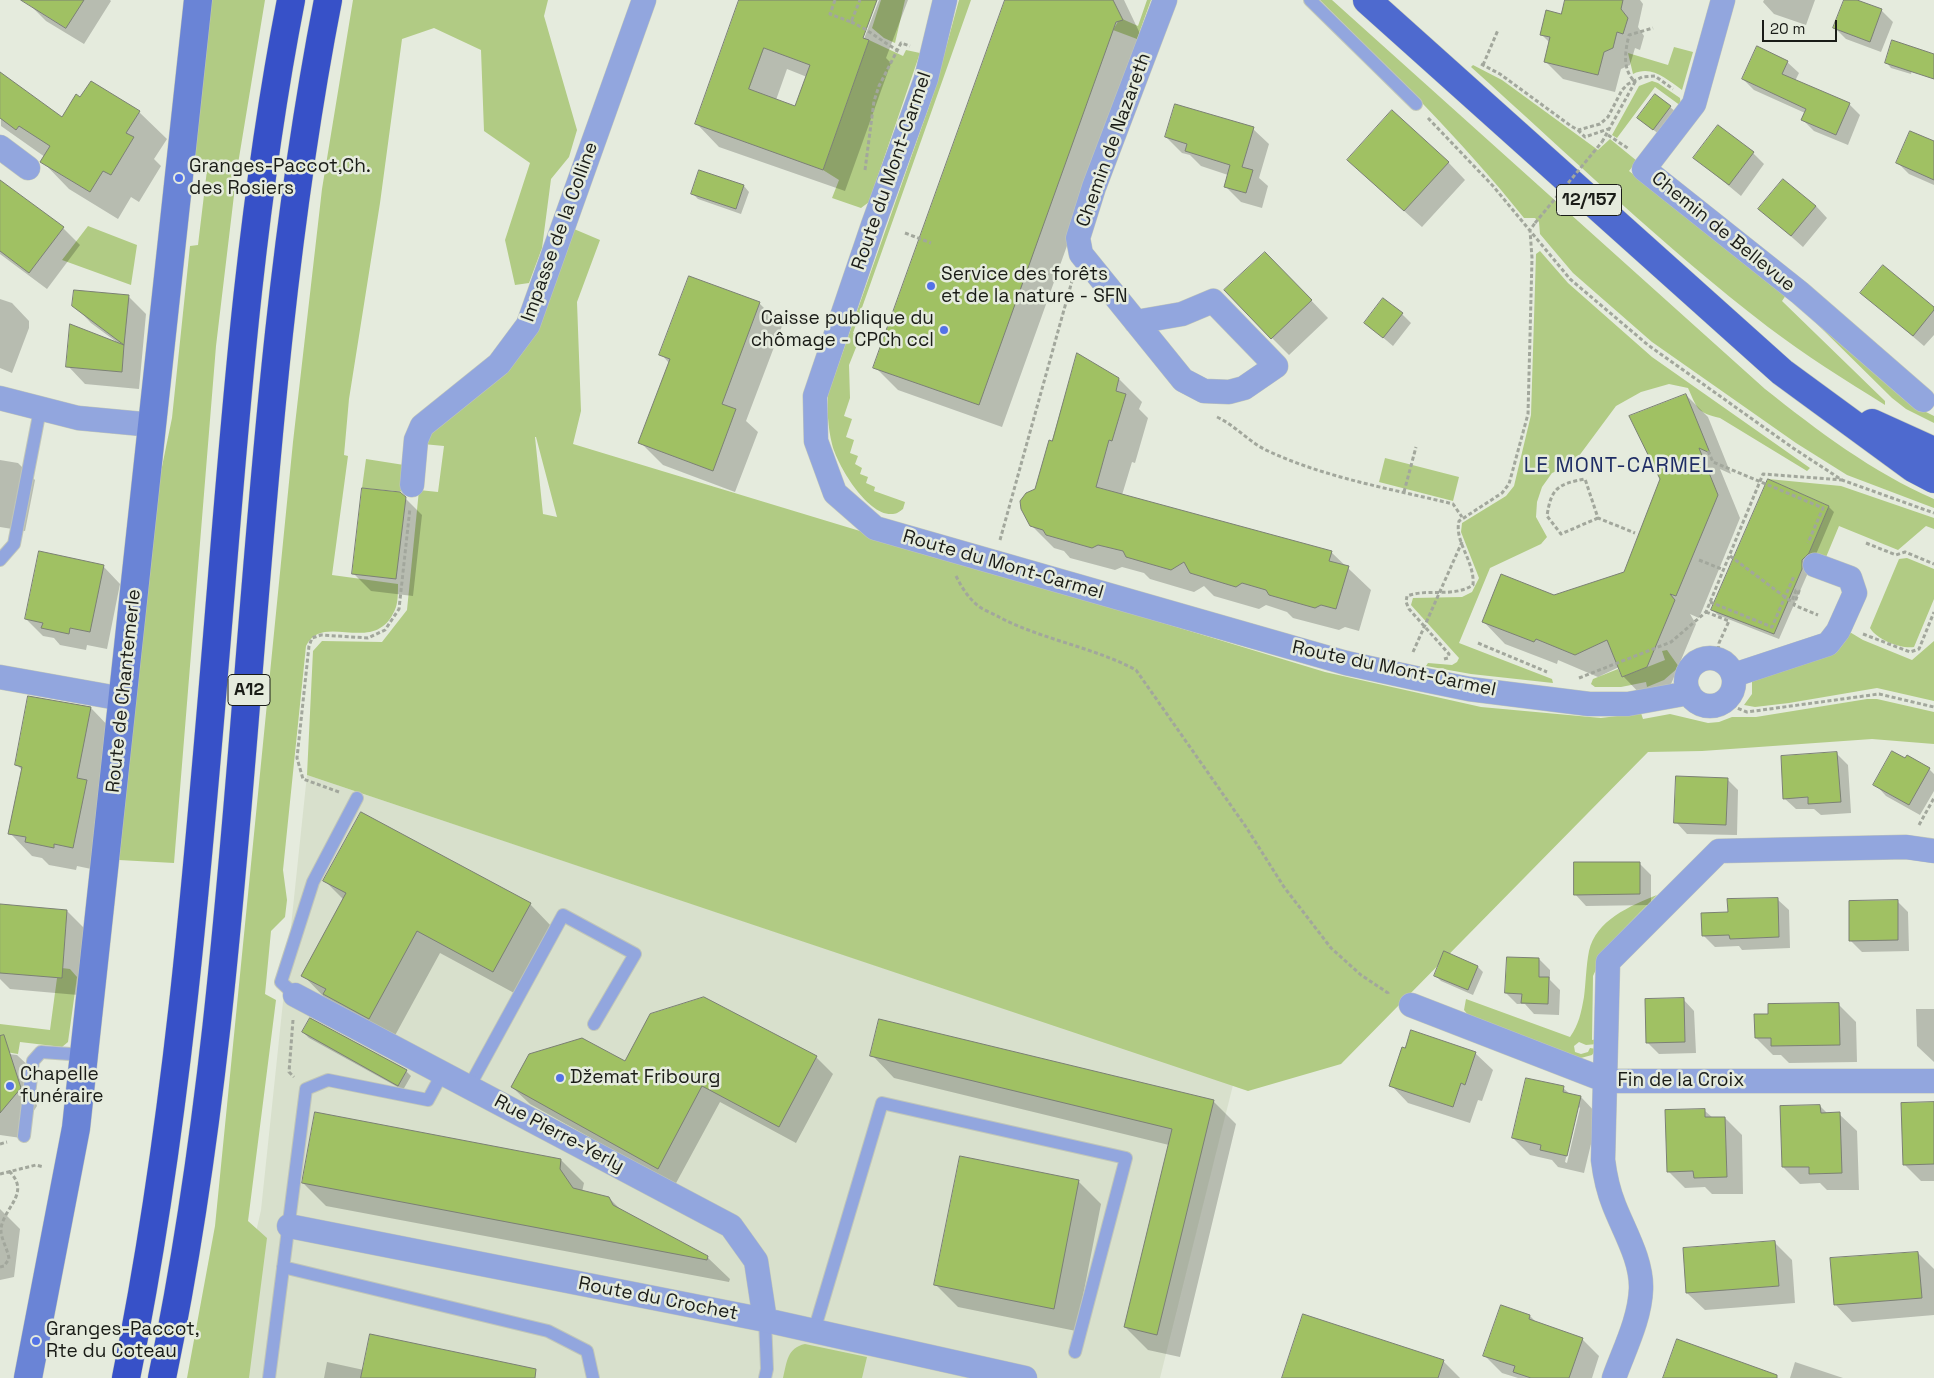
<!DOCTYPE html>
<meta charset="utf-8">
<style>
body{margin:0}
#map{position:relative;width:1934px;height:1378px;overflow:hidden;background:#e5ebdd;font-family:"Space Grotesk",sans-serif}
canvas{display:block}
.scale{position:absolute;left:1762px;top:20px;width:75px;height:22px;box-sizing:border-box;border:2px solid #1a1c17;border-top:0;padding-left:6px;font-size:15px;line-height:18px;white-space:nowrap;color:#1a1c17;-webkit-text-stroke:4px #e5ebdd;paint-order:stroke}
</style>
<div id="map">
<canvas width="1934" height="1378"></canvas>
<div class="scale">20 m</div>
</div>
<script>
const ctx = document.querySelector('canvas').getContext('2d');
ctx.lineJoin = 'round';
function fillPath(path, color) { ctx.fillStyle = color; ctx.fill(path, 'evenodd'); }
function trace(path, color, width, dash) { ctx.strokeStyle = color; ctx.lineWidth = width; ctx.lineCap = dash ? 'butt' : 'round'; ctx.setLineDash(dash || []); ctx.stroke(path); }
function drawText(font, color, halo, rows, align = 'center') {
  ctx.font = font + ' "Space Grotesk",sans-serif'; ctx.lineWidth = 5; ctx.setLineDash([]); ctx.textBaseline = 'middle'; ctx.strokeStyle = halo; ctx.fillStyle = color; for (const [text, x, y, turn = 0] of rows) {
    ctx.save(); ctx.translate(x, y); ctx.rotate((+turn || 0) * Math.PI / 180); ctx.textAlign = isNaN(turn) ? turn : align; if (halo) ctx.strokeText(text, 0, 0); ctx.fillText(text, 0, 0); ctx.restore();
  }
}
const built = new Path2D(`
 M307,775L1233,1085L1160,1378H223L261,1210Z`);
const green = new Path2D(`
 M210,0H265L237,170L216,346L174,863L119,860L158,486L172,418L190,246L198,245L207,170L193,169Z
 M353,0H548L544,16L577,130L569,157L551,179L542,248L529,283L515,285L505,240L530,163L484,131L481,50L434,28L402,39L380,203L349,399L344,455L348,456L332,575L398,584C398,591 398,601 396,607C377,659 323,610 306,646L283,870L287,900L285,917L271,931L265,994L276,1000L248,1221L267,1238L249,1378H187L215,1226L293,442L322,189Z
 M881,0H905L895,43L884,38L872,28Z
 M959,0H971L853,333L861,335L849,365L850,398L844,416L852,419L846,437L854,440L850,453L858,456L855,464L862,468L860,474L868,477L866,483L875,487L874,491L905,502L903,509C900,511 897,514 893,514C868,517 837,465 832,444C828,427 827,411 828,394L933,95Z
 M1147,0H1151L1137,39L1113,30L1120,18L1138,26Z
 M1320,0H1332L1765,389C1818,431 1872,472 1934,499V508L1847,475L1796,443L1652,342L1573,273L1540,234L1539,222L1535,218H1524C1462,140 1390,70 1320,0Z
 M869,40L903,56L906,50L920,53L869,202L861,208L832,198L839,180L823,170Z
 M1674,47L1693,52L1682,90C1666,79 1652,65 1633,74L1628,53L1668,65Z
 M1473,65L1502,80L1598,150L1610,139L1637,161L1629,171L1786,295L1782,301L1885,401V405C1845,380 1805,355 1768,327C1664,247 1569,155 1471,67Z
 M1652,81L1658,83L1680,98L1681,106L1655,87L1617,138L1612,135L1639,86Z
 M88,226L137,245L131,285L62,260Z
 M574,229L600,240L577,302L581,411L573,444L1325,672L1481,707L1601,718L1641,713L1643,719L1670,714L1708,723L1719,722L1732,717H1756L1867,699H1877L1934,712V744L1872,739L1702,751L1648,752L1341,1064L1248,1091L307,775L313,651L322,641L382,642L407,610L419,490L438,492L444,446L423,444L444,416L503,372ZM535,437H536L557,517L543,514Z
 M1540,251L1568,283L1652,357L1810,468L1807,471L1720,418C1697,413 1697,408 1688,388L1669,384L1641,392L1616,406L1573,464L1552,473L1542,487L1537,502L1536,517L1547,537L1541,544L1490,568L1459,643L1552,679L1553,683L1471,674L1426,666L1428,663L1452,665L1457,662L1459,658L1411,605L1413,598L1462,597L1472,592L1479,578L1461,532L1462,523L1506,496L1514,486L1531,415L1536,254Z
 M1814,321L1922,410L1934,416V423L1906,409L1892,398Z
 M1385,458L1459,477L1453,501L1379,482Z
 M366,459L404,465L406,492L362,488Z
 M1768,479L1841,486L1934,518V529L1926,526L1898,550L1839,526L1824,562L1808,555L1829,506Z
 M1907,558L1934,569V599L1914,647C1901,649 1877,640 1870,628L1899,559Z
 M1848,631L1863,640L1912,660L1934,641V701L1877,688L1789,703L1755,707L1744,705L1752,694V678Z
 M1667,650L1679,667L1664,680L1647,687L1646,682L1621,687H1595L1591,684L1593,679L1618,669L1622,677L1665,660L1662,651Z
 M1657,895L1607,946L1593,976L1592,1040L1597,1039V1044L1586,1045L1579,1042L1574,1046L1575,1052L1581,1054L1588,1052L1590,1048L1596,1049L1592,1055L1577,1059L1469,1016L1464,1010L1466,999L1570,1037C1579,1024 1581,1013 1584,997C1586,982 1586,966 1589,951C1596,920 1630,906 1657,895Z
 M62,968L70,969L77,977L68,1042L62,1047L20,1042L18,1054L0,1051V1024L50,1030L57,978H61Z
 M805,1344L867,1357L862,1378H783C787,1362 787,1348 805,1344Z`);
const shadow = new Path2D(`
 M31,0H110L111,1L84,44L46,21L29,4Z
 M741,0H876L860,43L862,44L879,0H908L886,58L891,63L845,191L719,147L697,124ZM787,69L807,77L796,108L776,100Z
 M1006,0H1124L1144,42L1139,45L1002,427L898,390L875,367Z
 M1566,0H1640L1643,4L1638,27L1644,36L1640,50L1635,48L1630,65L1621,69L1615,92L1563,79L1546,62L1550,43L1542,35L1562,16Z
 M1764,0H1815L1806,25L1774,14L1763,2Z
 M1845,0H1853L1881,10L1893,22L1881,52L1846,39L1835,28Z
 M1917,53L1911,74L1891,68L1886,62Z
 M1787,62L1799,73L1795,81L1849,104L1860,115L1848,145L1814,131L1802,119L1805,113L1754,90L1743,79Z
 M0,74L63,119L139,112L167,139L154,159L161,166L139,202L131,197L118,219L69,189L42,161L45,157L1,126Z
 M1670,107L1676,112L1659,134L1644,123Z
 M1253,129L1269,144L1259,178L1268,186L1262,208L1241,202L1225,186L1228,175L1201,166L1190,155L1182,153L1166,137Z
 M1934,143V185L1909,174L1898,163Z
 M1753,153L1764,164L1741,196L1695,158Z
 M1448,162L1465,180L1422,227L1366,177Z
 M700,171L744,186L749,192L741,214L698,199L693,194Z
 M0,182L63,228L80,245L47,289L0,254Z
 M1816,206L1827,218L1803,247L1760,209Z
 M1282,270L1328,318L1289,355L1272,338Z
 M1862,293L1934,308V335L1924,346Z
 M129,297L146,314L139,389L85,384L68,366L118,343L91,323L74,305Z
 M0,299L12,303L29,321V328L12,373L0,368Z
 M759,303L782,326L746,421L758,432L735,492L663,465L640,442L669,363L661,354Z
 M1402,314L1411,323L1393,346L1366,323Z
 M1119,379L1142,402L1139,409L1148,418L1135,463L1132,462L1122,495L1331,552L1371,590L1359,631L1345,627L1339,630L1293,618L1287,612L1266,605L1259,609L1214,596L1204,586L1194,592L1150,579L1144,573L1122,567L1115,570L1070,558L1064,551L1054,548L1031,525L1036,489L1053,442Z
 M1686,395L1708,417L1731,474L1720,469L1740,518L1699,618L1690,614L1696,624L1669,689L1645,699L1623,676L1619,667L1598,677L1558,660L1557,664L1505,644L1483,621L1625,573L1662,479Z
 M0,460L18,463L35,480L25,531L0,527Z
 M400,493L422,515L413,596L371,591L354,574Z
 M1829,507L1834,512L1814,559L1807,565V575L1779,639L1718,615L1713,610Z
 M103,566L120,584L107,649L87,645L86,650L60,645L54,638L43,636L26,619Z
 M91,708L113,731L96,870L77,866L76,870L49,865L42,858L32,856L10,833L23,771L16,764Z
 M1837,754L1848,765L1851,813L1821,815L1814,809H1796L1784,798Z
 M1929,769L1934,774V791L1920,815L1886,796L1875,784Z
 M1727,779L1738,790L1737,835L1687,834L1676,822Z
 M1639,863L1651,875V905L1586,906L1575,894Z
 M325,881L530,904L552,927L516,994L440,953L392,1041L325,998L303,975L344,900Z
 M1777,899L1789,910L1790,948L1742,950L1739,946L1715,947L1703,935L1729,913Z
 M1897,901L1908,912L1909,951L1862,952L1850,940Z
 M0,906L67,911L84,928L78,995L10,989L0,979Z
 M1539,959L1550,970V980L1560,990L1559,1015L1534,1014L1525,1004H1517L1506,993Z
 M1478,967L1483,972L1473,995L1441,981L1435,975Z
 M1683,999L1694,1011L1696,1053L1659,1054L1648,1043Z
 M1839,1005L1856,1022L1857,1062L1789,1063L1781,1055H1773L1756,1038L1769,1015Z
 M1916,1009H1934V1062L1917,1046Z
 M303,1032L406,1071L411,1076L403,1090L309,1038Z
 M0,1053L17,1055L35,1072L33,1089L37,1106L31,1115L28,1139L0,1135Z
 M1475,1053L1493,1070L1482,1101L1478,1100L1470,1123L1408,1103L1391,1085Z
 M872,1055L1213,1101L1236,1124L1180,1357L1148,1350L1125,1327L1169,1145L894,1078Z
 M816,1057L833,1074L796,1143L720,1102L675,1185L530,1104L512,1087L626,1063Z
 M1563,1088L1571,1095L1581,1097L1598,1115L1584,1173L1558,1167L1552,1160L1530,1155L1513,1138ZM1578,1106L1580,1108L1567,1163L1565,1162Z
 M1934,1103V1181H1921L1904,1164Z
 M1820,1106L1828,1114H1839L1857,1131L1859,1190H1827L1820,1183L1800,1184L1783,1167Z
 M1705,1111L1713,1118H1725L1742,1135L1743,1194H1712L1705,1187L1685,1188L1668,1171Z
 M561,1160L584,1183L582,1192L609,1198L622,1211L707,1257L730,1279L729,1282L326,1206L303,1183Z
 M1078,1181L1101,1204L1076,1331L958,1307L936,1285Z
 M0,1209L20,1229L14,1277L0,1280Z
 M1775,1243L1792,1260L1795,1303L1705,1310L1687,1293Z
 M1918,1253L1934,1269V1315L1852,1322L1835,1304Z
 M1530,1316L1538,1324L1582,1339L1599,1356L1592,1378H1518L1502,1373L1485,1356Z
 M1443,1361L1460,1378H1283Z
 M327,1362L364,1370L535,1378H324Z
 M1795,1362L1843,1378H1790Z`);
const building = new Path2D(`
 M21,0H84L66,28Z
 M739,0H877L863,38L869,40L823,170L695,124ZM764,48L810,65L795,106L749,89Z
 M1005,0H1113L1123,20L1116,22L979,405L873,368Z
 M1565,0H1623L1621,9L1628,18L1623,34L1617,32L1613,48L1604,52L1598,75L1544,62L1550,37L1540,35L1546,10L1561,14Z
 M1844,0H1857L1882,9L1870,42L1833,28Z
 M1892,40L1934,54V79L1885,63Z
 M1757,46L1788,61L1782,74L1850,103L1836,135L1801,120L1806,109L1742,79Z
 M0,72L62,117L76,94L80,97L91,81L140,111L126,133L134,137L111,175L103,171L90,192L40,162L50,146L19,126L16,130L0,118Z
 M1655,94L1671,106L1653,130L1637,118Z
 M1175,104L1254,127L1242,167L1253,170L1246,193L1224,187L1230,165L1185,151L1187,144L1165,137Z
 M1392,110L1449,162L1404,211L1347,160Z
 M1718,125L1754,152L1729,185L1693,158Z
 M1910,131L1934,141V180L1896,163Z
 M699,170L744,185L736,209L691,194Z
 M1783,179L1816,206L1791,236L1758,209Z
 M0,180L64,227L29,273L0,251Z
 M1265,252L1312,300L1271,339L1224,290Z
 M1883,265L1934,307V310L1913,336L1860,293Z
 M689,276L760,302L722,404L736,409L713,471L638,443L670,359L659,355Z
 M74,290L129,295L124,345L72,306Z
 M1383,298L1403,313L1383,338L1364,323Z
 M70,324L124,345L122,372L66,367Z
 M1077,353L1119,378L1116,391L1126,394L1112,441L1109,440L1096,487L1332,551L1329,561L1349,566L1336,609L1321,605L1315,608L1269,595L1266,590L1242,583L1236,587L1190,573L1184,562L1171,570L1126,557L1123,551L1098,545L1092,548L1046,535L1043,530L1030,526L1021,509L1020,501L1026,493L1035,489L1049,440L1052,441Z
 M1686,394L1710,453L1699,448L1718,495L1676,596L1670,594L1675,600L1647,667L1622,677L1607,640L1575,655L1536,639L1534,642L1482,622L1501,574L1554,595L1624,572L1660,479L1629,416Z
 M1768,479L1829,506L1809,553L1802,560V569L1774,634L1711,610Z
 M362,488L400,492L406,497L396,579L352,574Z
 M39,551L104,565L90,632L70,628L69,634L41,628L43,623L25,619Z
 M28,696L91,707L77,778L87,780L73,848L54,844V848L25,842L26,837L8,834L22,767L15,765Z
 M1892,751L1905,758L1907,755L1930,768L1909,805L1873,785Z
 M1837,752L1841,802L1808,804V797L1783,799L1781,756Z
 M1676,776L1728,778L1726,825L1674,823Z
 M361,812L531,903L493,972L417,931L369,1019L323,994L326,989L301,976L346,893L323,881Z
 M1574,862H1640V894L1574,895Z
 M1778,898L1779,937L1730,939L1729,935L1702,936L1701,913L1728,912L1727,899Z
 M1898,900V940L1849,941V901Z
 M0,904L67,910L62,978L0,973Z
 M1444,951L1478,966L1468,990L1434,976Z
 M1507,957L1539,958V977H1549L1548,1004L1521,1003L1522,994L1505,993Z
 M704,997L817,1056L779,1127L702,1086L658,1169L511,1087L529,1054L582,1038L625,1061L650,1014Z
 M1684,998L1685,1042L1646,1043L1645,999Z
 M1839,1003L1840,1045L1771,1046V1038H1755L1754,1014H1768V1004Z
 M310,1018L407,1070L398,1086L302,1032Z
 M879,1019L1214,1100L1157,1335L1124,1327L1172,1129L870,1056Z
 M1411,1030L1476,1052L1465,1085L1461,1083L1453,1107L1389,1086L1402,1047L1405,1048Z
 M4,1035L21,1088L0,1113V1036Z
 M1526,1078L1564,1086L1563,1092L1581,1096L1567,1156L1540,1150L1541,1145L1512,1138Z
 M1934,1102V1164L1903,1165L1901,1103Z
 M1820,1105L1821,1113L1840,1112L1842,1173L1809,1174V1167H1782L1780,1106Z
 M1705,1109V1117H1725L1727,1177L1694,1178L1693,1171L1667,1172L1665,1110Z
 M315,1112L561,1159L560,1169L573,1188L609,1197L613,1205L708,1256L707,1260L302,1183Z
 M960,1156L1079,1180L1054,1309L934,1285Z
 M1775,1241L1779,1286L1686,1293L1683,1248Z
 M1918,1252L1922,1298L1834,1305L1830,1258Z
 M1501,1305L1530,1315L1529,1319L1583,1338L1569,1378H1531L1513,1372L1515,1366L1483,1356Z
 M1303,1314L1444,1360L1438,1378H1282Z
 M370,1334L536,1369L535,1378H361Z
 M1677,1339L1777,1375V1378H1663Z`);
const path = new Path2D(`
 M835,0L830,14L851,22L860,0
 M851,22C868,29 881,41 897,50
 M1481,64L1500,74L1571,126L1578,130L1600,124L1608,117L1622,90L1628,84L1642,77L1655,76L1673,89
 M1483,65L1498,30
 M1428,118L1493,186L1570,279L1648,345L1793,448L1842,480L1934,513
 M1578,130L1585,137L1611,128
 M1608,135L1629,149
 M1602,142L1635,82C1622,69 1625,52 1629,35L1653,28
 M865,170L874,101L879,86L901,43L910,46
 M905,233L931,243
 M1217,417C1236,426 1250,443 1268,451C1326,478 1392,489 1453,504L1462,517
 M1708,451L1713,462L1823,508L1808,543
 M1404,492L1416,447
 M1598,518L1561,534L1547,516C1551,488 1558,484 1585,479L1598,518L1635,533
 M1000,540L1072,281
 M1866,543L1896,555L1905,552L1934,564
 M1730,556L1789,600L1792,601L1796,590L1799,591L1794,605L1818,615
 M1699,560L1724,570
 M956,576C961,586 967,596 976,604C982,610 992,613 999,617C1043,640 1093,647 1136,670L1246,827L1284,887L1331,948L1361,975L1388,993V996
 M1710,602L1772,627L1794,576
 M1706,612L1729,621L1719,643L1717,659
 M1863,634L1910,652L1919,649L1934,612
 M1478,643L1547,672
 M1413,652L1462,542
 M1444,659L1448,658L1449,654L1409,609L1406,602L1407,596C1429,588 1453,598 1473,585C1475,561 1454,542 1459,521L1502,493L1509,484L1528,414L1532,258L1530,230L1535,223
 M1579,678L1671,642L1706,612L1763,474L1842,480
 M1729,699L1737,708L1747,712L1879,694L1934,707
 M339,792L303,779L297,758L309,646L312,638L321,635L368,638L385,630L399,609L410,508
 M1919,825L1934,798
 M293,1020L289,1072L294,1077
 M0,1144L7,1142
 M0,1174L36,1165L44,1167
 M0,1267L4,1266L9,1259C8,1249 0,1238 1,1228C5,1206 31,1193 9,1171`);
const lane = new Path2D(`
 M1310,0L1416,104
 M0,560L14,544L40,410
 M295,995L281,982L313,882L357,798
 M469,1087L563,915L635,954L594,1024
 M24,1136L33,1061L41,1052L85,1055
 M283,1267L548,1331L587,1351L593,1378
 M765,1320L767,1369L765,1378
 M814,1331L882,1103L1126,1158L1075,1352
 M269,1378L306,1089L328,1080L428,1100L442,1074`);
const street = new Path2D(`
 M945,0L926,79L873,225L815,396L816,441L835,493L875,528L1346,663L1415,678L1469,689L1589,704H1628L1689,693
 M1723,0L1694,104L1644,169L1800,293L1923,400
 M0,147L28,168
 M1136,322L1182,314L1213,301L1276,366L1244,388L1229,392L1204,391L1183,380L1081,254L1078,238L1094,187L1165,0
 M0,398L78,418L153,425
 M412,485L416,440L422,426L499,364L528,325L644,0
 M1686 682a24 24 0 1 1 48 0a24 24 0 1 1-48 0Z
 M1734,675L1828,644L1838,631L1855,593L1850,578L1815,565
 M0,677L123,699
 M295,995L731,1226L756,1261L765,1320
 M1411,1005L1607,1081H1934
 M289,1226L765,1320L1025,1378
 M1614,1378C1624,1350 1640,1319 1641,1289C1642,1260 1624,1231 1614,1205C1608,1190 1605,1176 1603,1160L1608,962L1719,851L1906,847L1934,851`);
const secondary = new Path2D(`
 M28,1378L76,1128L198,0`);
const primary = new Path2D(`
 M1367,0L1782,372L1913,468L1934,479
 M1872,423L1934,451`);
const highway = new Path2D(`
 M126,1378C179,1118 199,853 221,589C237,392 253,194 291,0
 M162,1378C257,924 239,455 328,0`);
const pathBridge = new Path2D(`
 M1535,223L1602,142`);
const markers = [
 [179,178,5,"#5372e7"],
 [931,286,5,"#5372e7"],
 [944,330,5,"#5372e7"],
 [560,1078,5,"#5372e7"],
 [10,1086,5,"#5372e7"],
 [36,1341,5,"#5372e7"]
];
const shields = [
 [1589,200,65],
 [249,690,42]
];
const shieldNames = [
 ["12/157",1589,200],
 ["A12",249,690]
];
const streetNames = [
 ["Chemin de Nazareth",1114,140,-70],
 ["Route du Mont-Carmel",892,171,-71],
 ["Impasse de la Colline",560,232,-70],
 ["Chemin de Bellevue",1723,232,39],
 ["Route du Mont-Carmel",1003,565,16],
 ["Route du Mont-Carmel",1394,669,12],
 ["Route de Chantemerle",124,691,-84],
 ["Fin de la Croix",1681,1081],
 ["Rue Pierre-Yerly",559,1134,28],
 ["Route du Crochet",658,1299,11]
];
const poiNames = [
 ["Granges-Paccot,Ch.",189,167],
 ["des Rosiers",189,189],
 ["Service des forêts",941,275],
 ["et de la nature - SFN",941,297],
 ["Caisse publique du",934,319,"right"],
 ["chômage - CPCh ccl",934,341,"right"],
 ["Chapelle",20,1075],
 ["funéraire",20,1097],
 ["Džemat Fribourg",570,1078],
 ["Granges-Paccot,",46,1330],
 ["Rte du Coteau",46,1352]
];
const quarterNames = [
 ["LE MONT-CARMEL",1619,466]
];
fillPath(built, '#d8e0cc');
fillPath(green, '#b1cb84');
fillPath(shadow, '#0003');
fillPath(building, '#a0c163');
trace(building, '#7b8074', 1);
trace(lane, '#c0c6b9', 14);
trace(street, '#c0c6b9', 25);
trace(secondary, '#c0c6b9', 29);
trace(primary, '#c0c6b9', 29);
trace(highway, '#c0c6b9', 29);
trace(path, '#a2a79c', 3, [4, 2.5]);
trace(lane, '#92a6de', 12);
trace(street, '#92a6de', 24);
trace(secondary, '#6a84d6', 28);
trace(primary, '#4e6acf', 28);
trace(highway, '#3751c8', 28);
trace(pathBridge, '#a2a79c', 3, [4, 2.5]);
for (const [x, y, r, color] of markers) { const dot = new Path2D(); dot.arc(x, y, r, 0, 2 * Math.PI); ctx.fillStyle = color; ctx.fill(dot); trace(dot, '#e5ebdd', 2); }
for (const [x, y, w] of shields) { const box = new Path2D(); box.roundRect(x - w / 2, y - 15.5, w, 31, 4); ctx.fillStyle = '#e5ebdd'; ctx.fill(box); trace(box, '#1a1c17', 1); }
drawText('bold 18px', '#1a1c17', null, shieldNames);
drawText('19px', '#1a1c17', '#e5ebdd', streetNames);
drawText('19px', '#1a1c17', '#e5ebdd', poiNames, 'left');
ctx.letterSpacing = '1px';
drawText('21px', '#1f2d65', '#e5ebdd', quarterNames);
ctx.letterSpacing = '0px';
</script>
